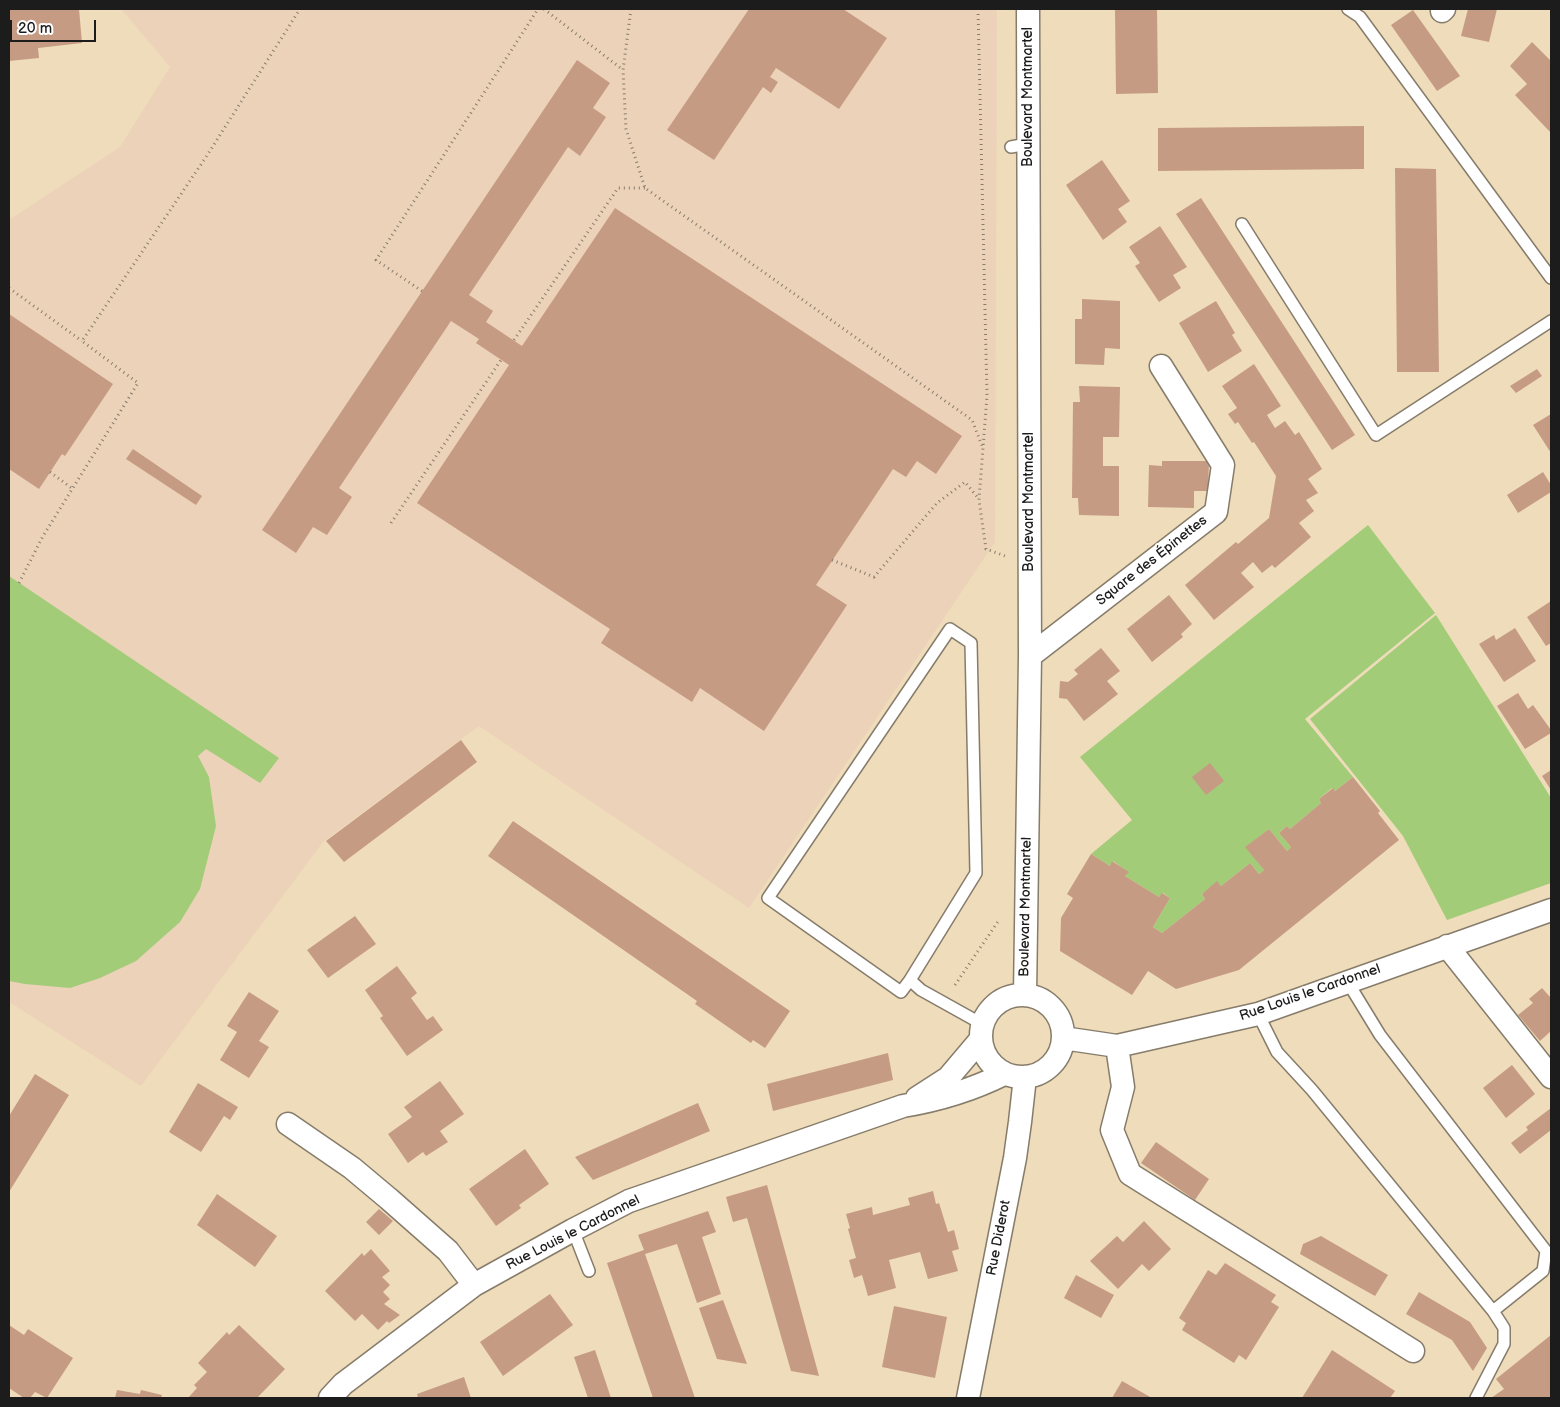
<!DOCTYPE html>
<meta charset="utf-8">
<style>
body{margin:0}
#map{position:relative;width:1560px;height:1407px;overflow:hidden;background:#efdcba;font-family:"Balsamiq Sans",sans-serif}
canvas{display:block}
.frame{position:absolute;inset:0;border:10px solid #1c1c1c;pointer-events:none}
.scale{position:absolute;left:10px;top:20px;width:86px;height:22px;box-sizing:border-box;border:2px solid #1c1c1c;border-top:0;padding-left:6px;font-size:15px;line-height:18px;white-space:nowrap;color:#1c1c1c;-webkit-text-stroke:4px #fff;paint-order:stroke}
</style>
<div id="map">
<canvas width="1560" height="1407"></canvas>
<div class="frame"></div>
<div class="scale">20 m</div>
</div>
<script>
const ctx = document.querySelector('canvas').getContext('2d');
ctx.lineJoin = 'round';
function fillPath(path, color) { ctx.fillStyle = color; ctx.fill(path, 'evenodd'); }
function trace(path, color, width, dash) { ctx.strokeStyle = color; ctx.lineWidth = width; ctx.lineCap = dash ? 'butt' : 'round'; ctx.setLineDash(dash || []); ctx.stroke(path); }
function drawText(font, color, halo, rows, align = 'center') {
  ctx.font = font + ' "Balsamiq Sans",sans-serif'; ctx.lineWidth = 4; ctx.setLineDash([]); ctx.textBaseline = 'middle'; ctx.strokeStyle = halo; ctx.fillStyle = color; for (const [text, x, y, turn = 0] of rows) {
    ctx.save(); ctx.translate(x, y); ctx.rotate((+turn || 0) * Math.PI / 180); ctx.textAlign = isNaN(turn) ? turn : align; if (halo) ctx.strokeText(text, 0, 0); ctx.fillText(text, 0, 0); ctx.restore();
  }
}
const built = new Path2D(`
 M121,9H997L995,542L749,908L479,726L323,842L141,1086L9,1002V220L120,147L170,67Z`);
const green = new Path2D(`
 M1368,525L1435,613L1305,719L1353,777L1335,791L1332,788L1319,799L1321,803L1290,829L1287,826L1279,833L1291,847L1287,851L1269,829L1246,847L1264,870L1259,874L1250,863L1221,886L1217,882L1202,894L1205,899L1162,933L1153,927L1170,898L1163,893L1159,897L1125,876L1128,872L1113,861L1110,866L1091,854L1132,820L1080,757Z
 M9,576L279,758L260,783L206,749L198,756L209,777L216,826L200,889L180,922L136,961L100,978L70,988L25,984L9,981Z
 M1436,615L1551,798V883L1447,920L1403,836L1310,719Z`);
const building = new Path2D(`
 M9,9H79L82,43L38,48L39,58L9,61Z
 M749,9H843L887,38L839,109L776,68L770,77L778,82L771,93L763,87L714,160L667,130Z
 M1115,9H1157L1158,93L1116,94Z
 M1468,9H1497L1489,42L1461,36Z
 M1413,10L1460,76L1437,91L1391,25Z
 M1532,42L1551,61V133L1515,95L1527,84L1510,66Z
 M577,60L610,83L593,108L606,117L580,156L568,147L469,295L493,311L486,322L522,346L615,208L962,436L936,474L917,461L906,477L893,469L816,585L847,605L764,731L700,688L692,702L601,643L610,629L417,503L509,365L476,343L479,339L451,321L339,488L352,497L327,535L313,527L296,553L262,530Z
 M1364,126V169L1158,171V128Z
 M1102,160L1130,201L1118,209L1127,222L1103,240L1066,185Z
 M1395,168L1436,169L1439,372H1397Z
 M1201,198L1355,435L1332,450L1176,214Z
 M1160,226L1187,267L1173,275L1181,288L1159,302L1135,266L1140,263L1129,247Z
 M1082,299L1120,301V349L1105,348L1104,365L1075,364V319H1082Z
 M1216,301L1235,333L1232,335L1242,351L1208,372L1179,323Z
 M9,314L113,384L65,456L62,454L39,489L9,469Z
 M1254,364L1281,406L1267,415L1275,428L1285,421L1295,435L1299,432L1322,469L1308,479L1318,493L1306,500L1314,511L1299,523L1311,537L1275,568L1272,565L1262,573L1253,562L1241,573L1254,587L1214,620L1185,585L1236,542L1238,544L1269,518L1276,476L1254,442L1252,443L1238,422L1235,424L1228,414L1237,408L1222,386Z
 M1537,369L1542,376L1516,393L1510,386Z
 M1079,386L1120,387L1119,437H1103V466H1119V516L1079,515L1078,498H1072L1073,402H1080Z
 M1551,414V453L1533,425Z
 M133,449L202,496L196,505L126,459Z
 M1162,461H1209L1208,491H1194V508L1148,507L1149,465L1162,466Z
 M1543,472L1551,485V492L1518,513L1507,495Z
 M1169,595L1192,624L1181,634L1183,637L1152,662L1127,629Z
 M1551,601V643L1546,646L1527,617Z
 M1515,628L1536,661L1504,682L1479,644L1494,635L1496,640Z
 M1101,648L1120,671L1107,681L1118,694L1084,721L1067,699L1059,698L1060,681L1068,682L1078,674L1074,670Z
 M1518,693L1528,709L1533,705L1551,730V733L1525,749L1497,706Z
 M461,740L477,762L344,862L326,841Z
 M1210,763L1224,781L1206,795L1192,777Z
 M1551,770V790L1542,776Z
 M1353,777L1380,811L1378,813L1399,840L1239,970L1176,989L1148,971L1132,995L1060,951L1061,918L1073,898L1067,894L1091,854L1110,866L1112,861L1129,872L1125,876L1159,897L1162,893L1170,898L1153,927L1162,933L1205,899L1202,894L1217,881L1221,886L1250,863L1259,874L1264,870L1245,847L1269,829L1287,851L1291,847L1279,833L1287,826L1290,829L1321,803L1319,799L1333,788L1335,791Z
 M513,821L790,1011L765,1048L753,1040L751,1043L695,1004L697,1001L488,856Z
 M355,916L376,944L328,978L307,950Z
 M397,966L417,993L411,998L427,1020L433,1016L443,1030L407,1056L380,1018L383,1016L365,990Z
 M1542,988L1551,998V1031L1540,1041L1518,1015L1533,1003L1529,999Z
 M249,992L279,1011L259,1041L269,1047L249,1078L220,1060L237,1032L227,1026Z
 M888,1053L893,1080L773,1111L767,1084Z
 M1512,1065L1535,1094L1506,1118L1483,1088Z
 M35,1074L69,1095L9,1192V1116Z
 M440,1081L464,1114L440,1131L448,1142L426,1156L423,1152L408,1163L388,1134L412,1117L404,1107Z
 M198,1083L238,1107L230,1120L224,1116L201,1152L169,1132Z
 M698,1103L710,1131L593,1180L575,1157Z
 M1551,1108V1130L1520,1154L1511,1143L1528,1130L1526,1127Z
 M1156,1142L1209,1179L1195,1200L1141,1163Z
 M525,1149L549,1184L519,1205L521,1208L496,1226L469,1189Z
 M767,1185L819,1376L791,1371L747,1218L733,1222L726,1197Z
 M933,1191L936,1204L939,1203L948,1232L954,1230L959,1249L952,1251L958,1271L928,1279L920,1252L889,1260L896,1288L868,1296L862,1275L854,1278L849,1260L856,1258L848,1229L850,1228L846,1214L872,1207L873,1215L910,1205L908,1198Z
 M217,1194L277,1236L255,1267L197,1225Z
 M379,1209L393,1221L379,1235L366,1222Z
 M708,1211L716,1232L702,1237L721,1294L697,1303L677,1244L645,1254L695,1398H653L607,1263L644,1250L638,1235Z
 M1144,1221L1171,1249L1149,1271L1142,1264L1118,1289L1090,1261L1117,1236L1123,1242Z
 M1321,1236L1388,1275L1375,1296L1300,1254L1303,1244Z
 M371,1249L390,1271L382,1277L390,1285L383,1292L390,1299L384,1304L400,1315L389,1323L387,1321L378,1330L362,1314L355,1321L325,1291L362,1253L364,1256Z
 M1225,1263L1276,1295L1271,1302L1279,1307L1246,1360L1239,1355L1234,1363L1182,1330L1186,1323L1179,1318L1208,1270L1216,1275Z
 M1076,1275L1114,1295L1101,1318L1064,1298Z
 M1419,1292L1470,1322L1487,1348L1473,1371L1452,1340L1406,1314Z
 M550,1294L573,1325L503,1376L480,1342Z
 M723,1300L747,1364L717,1359L699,1308Z
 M894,1306L947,1317L935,1378L882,1367Z
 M9,1325L24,1335L28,1329L73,1358L47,1398L35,1392L30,1398H24L9,1388Z
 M239,1325L285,1369L257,1398H188L197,1388L194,1385L207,1372L198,1363L227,1332L229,1335Z
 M1551,1335V1398H1491L1504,1389L1496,1379Z
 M595,1350L611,1398H588L574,1357Z
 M1332,1350L1395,1391L1390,1398H1302Z
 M464,1377L471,1398H418L417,1394Z
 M1122,1381L1152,1398H1112Z
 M117,1390L140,1394L141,1390L162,1395L161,1398H115Z`);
const path = new Path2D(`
 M544,9L623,70
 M631,9L623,70L626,129L645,188L972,420L983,448
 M978,9L987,396L979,500L986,549L1005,556
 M9,288L82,341
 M422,291L376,260L538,9
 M514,340L618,188H645
 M50,472L73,489
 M391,523L501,360
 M832,560L874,577L937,503L965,482L979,499
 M19,583L43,536L138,383L82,341L206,157L300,9
 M955,985L999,920`);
const service = new Path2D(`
 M1348,9L1360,17L1551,278
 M1011,147L1027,144
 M1242,224L1376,435L1551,321
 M910,980L901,992L768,898L950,629L971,643L976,873L910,980L921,990L982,1024
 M1258,1014L1277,1052L1312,1090L1493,1311L1543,1271L1546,1251L1380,1035L1347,981
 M573,1230L589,1271
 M1476,1398L1504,1344V1328L1493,1311`);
const minor = new Path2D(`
 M1442,11L1444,9
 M1030,656L1216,512L1223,465L1161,366
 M1447,946L1551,1077
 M1025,995L1030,656L1028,9
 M981 1036a41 41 0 1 1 82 0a41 41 0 1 1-82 0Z
 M1063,1038L1117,1046L1258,1014L1551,910
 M1117,1046L1123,1087L1112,1130L1130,1174L1413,1351
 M917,1098L948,1078L981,1039
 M288,1124L352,1168L389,1199L448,1251L474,1285
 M330,1398L343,1384L474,1285L573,1230L629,1201L903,1106C939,1100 972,1090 1004,1074
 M968,1398L1015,1158L1020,1122L1025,1077`);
const streetNames = [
 ["Boulevard Montmartel",1028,97,-90],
 ["Boulevard Montmartel",1029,502,-90],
 ["Square des Épinettes",1152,561,-38],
 ["Boulevard Montmartel",1026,907,-89],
 ["Rue Louis le Cardonnel",1310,993,-19],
 ["Rue Louis le Cardonnel",573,1233,-27],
 ["Rue Diderot",999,1238,-79]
];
fillPath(built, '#ecd2b9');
fillPath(green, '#a2cc78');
fillPath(building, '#c69b83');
trace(service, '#867c6b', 14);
trace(minor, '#867c6b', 25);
trace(path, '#867c6b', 3, [1, 4]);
trace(service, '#fff', 11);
trace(minor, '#fff', 22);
drawText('14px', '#1c1c1c', '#fff', streetNames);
</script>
